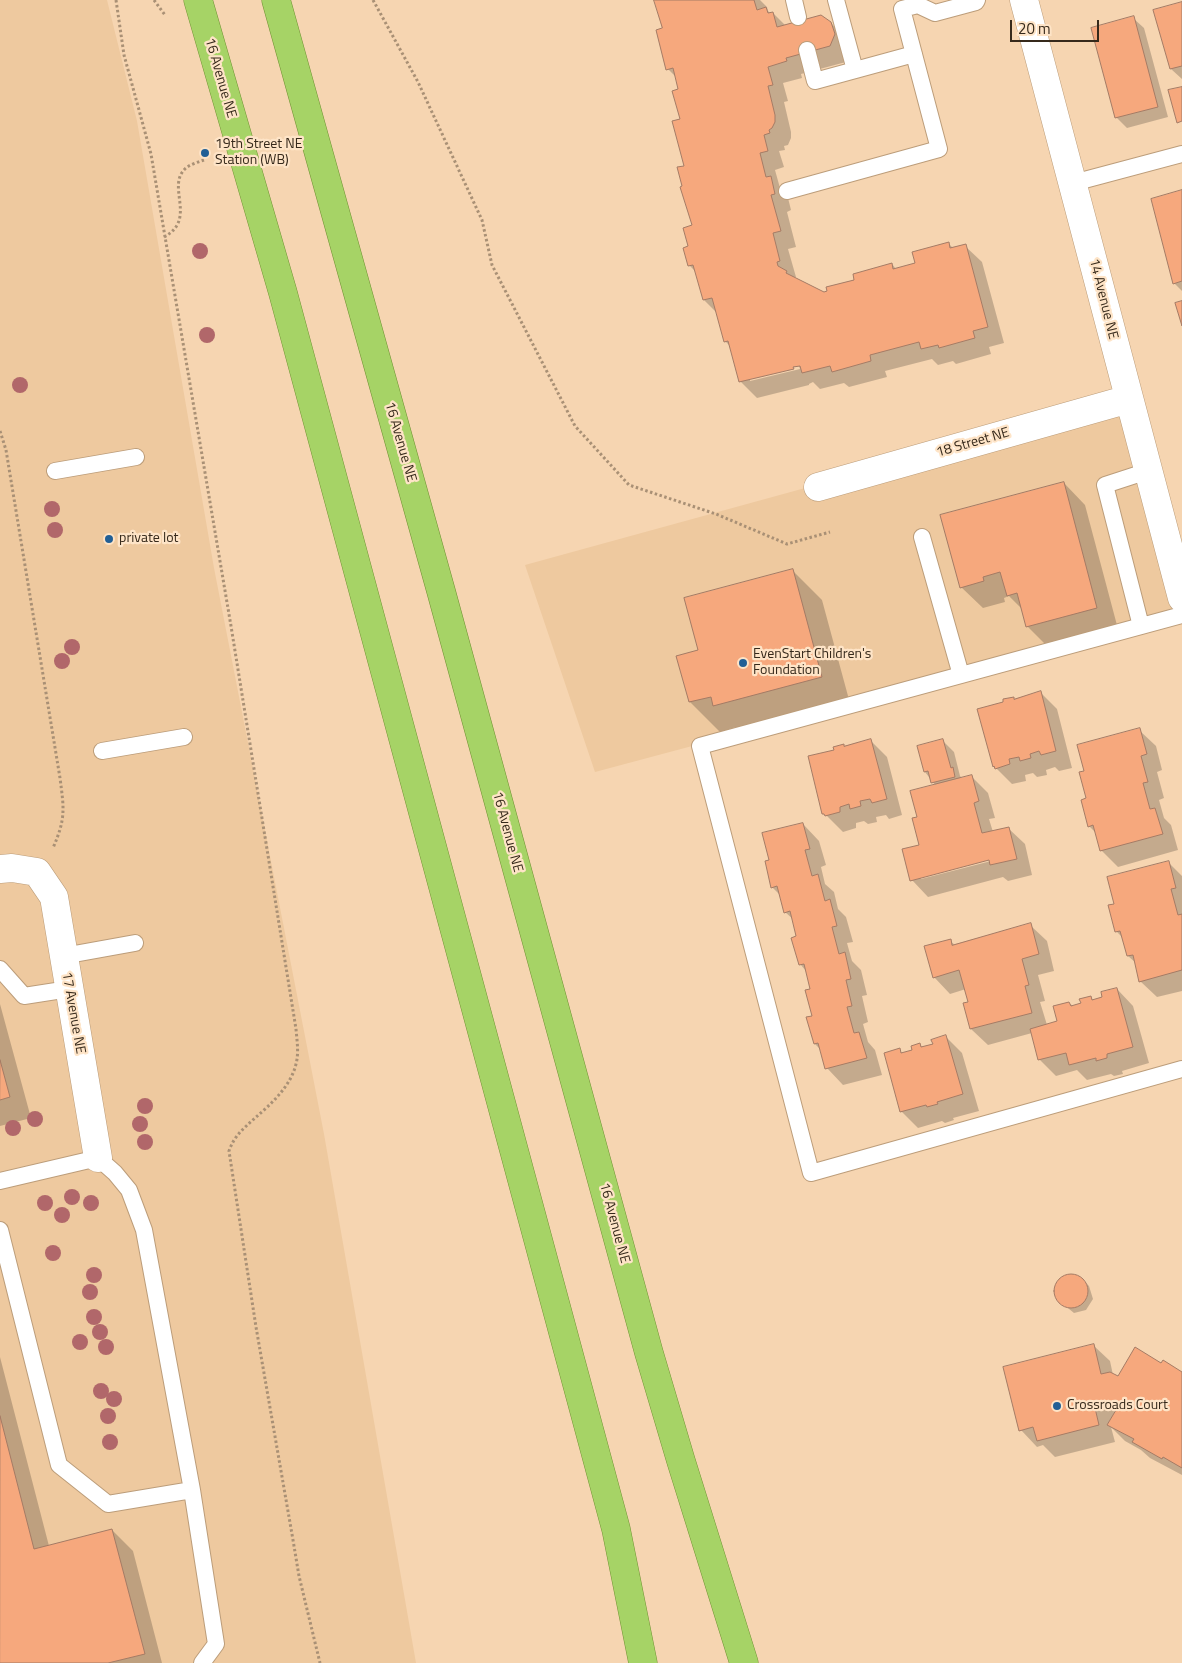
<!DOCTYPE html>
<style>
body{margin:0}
#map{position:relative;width:1182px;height:1663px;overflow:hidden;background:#f6d5b1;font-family:"Titillium Web",sans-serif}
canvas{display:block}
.scale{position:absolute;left:1010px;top:20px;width:89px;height:22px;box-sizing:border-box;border:2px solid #36291b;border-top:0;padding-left:6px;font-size:15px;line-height:18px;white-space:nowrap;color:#36291b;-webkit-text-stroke:4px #fee4c7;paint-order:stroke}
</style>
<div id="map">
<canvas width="1182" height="1663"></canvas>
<div class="scale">20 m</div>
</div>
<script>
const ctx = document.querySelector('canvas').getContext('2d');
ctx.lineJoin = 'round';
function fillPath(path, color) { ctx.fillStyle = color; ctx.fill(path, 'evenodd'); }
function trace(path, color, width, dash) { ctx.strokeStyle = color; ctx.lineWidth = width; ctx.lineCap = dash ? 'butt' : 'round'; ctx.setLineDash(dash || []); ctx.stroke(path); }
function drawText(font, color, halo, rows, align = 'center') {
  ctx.font = font + ' "Titillium Web",sans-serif'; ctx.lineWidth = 4.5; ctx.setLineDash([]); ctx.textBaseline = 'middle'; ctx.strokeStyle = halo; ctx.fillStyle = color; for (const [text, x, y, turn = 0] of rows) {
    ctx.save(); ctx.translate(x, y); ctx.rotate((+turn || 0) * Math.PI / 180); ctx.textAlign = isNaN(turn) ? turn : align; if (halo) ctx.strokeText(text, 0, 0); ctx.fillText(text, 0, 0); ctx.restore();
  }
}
const built = new Path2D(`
 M0,0H107L137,121L214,568L324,1134L416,1663H0Z
 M1129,399L1182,615L595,772L525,565Z`);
const shadow = new Path2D(`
 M655,0H760L767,7L768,11L771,14L773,13L786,26L831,23L847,40L846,62L801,74L802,78L783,83L788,101L784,102L791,132V138L788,145L784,146L785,150L779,151L784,167L775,170L780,188L787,194L791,210L787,212L796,247L788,249L796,277L794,278L823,293L892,264L896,269L917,263L948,243L954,249L965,246L982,262L1004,343L989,347L991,354L956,364L953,361L938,365L932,359L885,371L887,377L849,387L844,383L820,389L813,382L809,384V385L757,398L741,382L731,347L725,341L718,314L704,300L696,272L689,265L690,247L693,226L681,120L680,90L677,78L668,69L663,29ZM799,366L800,369L750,381V378Z
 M1182,3V79L1171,69Z
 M1133,18L1144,28L1168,117L1127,128L1116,117Z
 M1182,192V291L1174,283Z
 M1064,483L1085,505L1118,629L1049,648L1027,626L1023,610L1009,596L1004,598L1005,602L983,608L961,587Z
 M792,570L822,600L851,707L744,736L736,727L720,732L690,702L678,657L700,651Z
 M1041,693L1057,709L1072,768L1059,771L1055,767L1046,770L1047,775L1037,777L1033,773L1025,775L1026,781L1012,784L994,766L1005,703L1013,698L1015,700Z
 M1139,730L1156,746L1162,770L1157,772L1164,798L1159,800L1164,818L1171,825L1178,850L1118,867L1101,850L1097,834L1089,826L1086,772Z
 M871,741L887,757L902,815L889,819L886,815L876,817L877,822L868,824L864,821L856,823V828L843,832L824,813L845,747Z
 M943,741L954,752L960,776L963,779L972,777L988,793L995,818L989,819L993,832L1008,828L1025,844L1032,875L1008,881L1003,877L928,897L912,880L921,845L919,818L936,786L925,772L919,747ZM994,858L995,860L921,879V877Z
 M803,824L819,841L826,865L821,867L825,884L834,892L838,909L846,917L853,942L847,943L852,961L861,970L867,995L862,996L868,1022L863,1024L868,1042L875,1050L882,1075L843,1085L827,1068L822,1051L815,1044L812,990L807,972L800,964L798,937L794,920L785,912L781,896L772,887L770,861Z
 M1169,863L1182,876V991L1157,997L1140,981L1136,963L1128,956L1124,939L1116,931L1115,905Z
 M1030,925L1047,941L1054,971L1038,975L1045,1001L1040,1002L1047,1025L1059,1022L1069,1003L1073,1006L1082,1004L1090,997L1094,1001L1103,998L1117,989L1133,1006L1149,1063L1122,1071L1123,1074L1114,1076L1111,1074L1087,1080L1077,1070L1056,1076L1039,1059L1032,1033L988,1045L971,1029L964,1004L969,1003L966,989L950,994L934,977L950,941L955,945Z
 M0,1004L31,1118L0,1126Z
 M946,1037L962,1053L979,1111L953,1118L954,1120L945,1123L942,1121L918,1128L901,1111L899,1050L903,1054L913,1051L920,1045L923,1048L934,1045Z
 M1072,1274L1084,1281L1089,1286L1093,1299L1086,1310L1074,1313L1058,1300L1055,1288L1061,1278Z
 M1093,1345L1110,1361L1113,1375L1118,1378L1161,1365L1182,1373V1475L1150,1458L1141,1450L1125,1441L1111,1427L1115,1442L1055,1457L1043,1445L1037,1447L1021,1430Z
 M0,1357L49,1546L112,1530L133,1551L162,1663H0Z`);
const building = new Path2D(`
 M654,0H754L757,10L766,7L768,13L773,12L777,27L821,15L831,22L835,34L830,46L786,58L787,61L768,67L773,85L768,86L775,115V122L772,128L769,130L770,133L764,135L768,151L760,153L766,177L771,176L775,194L771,195L781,231L773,233L780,261L777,262L778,266L787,271L786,273L824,292L827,291L826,287L854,280L853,274L892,263L893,269L915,263L912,252L949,242L950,248L966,244L988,327L973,331L975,338L939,348L938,345L921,349L919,342L870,355L871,361L832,372L830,366L802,373L800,366L793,367L794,369L739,382L728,341L724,342L712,298L703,300L693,265L688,266L683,248L688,246L683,228L692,225L680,187L682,186L677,167L684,166L672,121L680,119L672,91L678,89L673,68L666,70L656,30L662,28Z
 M1182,2V66L1170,69L1153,10Z
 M1134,16L1158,107L1115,118L1091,28Z
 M1182,87V121L1177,123L1168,90Z
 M1182,190V281L1173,284L1151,199Z
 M1182,301V326L1175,303Z
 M1064,482L1097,608L1026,627L1017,593L1007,596L1000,572L983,577L984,581L960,588L940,515Z
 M793,569L822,677L713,706L711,697L689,702L676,656L698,650L684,598Z
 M1041,691L1056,751L1041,755L1039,751L1030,754L1031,758L1020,761L1019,757L1009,759L1010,764L995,769L994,766L993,767L977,709L1003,702V699L1014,697V699Z
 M1140,728L1147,754L1141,756L1148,782L1143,783L1150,809L1155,808L1163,834L1100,851L1093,825L1088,827L1081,800L1086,798L1079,772L1084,771L1077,745Z
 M871,739L887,799L872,803L870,799L860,801L861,806L850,809L849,804L840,807V812L825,816L824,814H822L808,756L834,750L833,747L844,744V746Z
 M943,739L951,768L953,767L955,777L931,783L928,771L924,772L917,746Z
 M972,775L979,801L974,803L982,833L1009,827L1017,859L990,865L989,860L910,881L902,849L919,845L912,818L917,817L910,791Z
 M803,823L810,849L805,850L812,876L818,874L825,901L830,899L837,926L832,927L839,954L845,952L851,979L846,980L852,1006L847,1007L854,1033L859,1032L867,1058L825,1069L818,1043L814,1044L806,1017L812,1016L805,990L810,989L804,964L799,965L791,938L796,936L790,911L784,913L777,886L771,888L765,861L769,860L762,833Z
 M1169,861L1176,888L1171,889L1178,915L1182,914V970L1139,982L1133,955L1127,956L1120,931L1115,932L1108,905L1114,904L1107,877Z
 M1031,923L1039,954L1022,959L1029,985L1025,986L1032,1013L970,1029L963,1003L968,1002L959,970L933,978L924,946L951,939L952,945Z
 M1117,988L1133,1047L1107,1054V1058L1096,1061V1058L1069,1065L1066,1053L1038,1060L1030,1029L1057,1021L1053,1006L1069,1002L1071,1006L1081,1003L1079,999L1091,996L1092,1000L1102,997L1101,992Z
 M946,1035L963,1094L937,1102L938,1104L927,1107L926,1105L900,1112L884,1053L900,1048L901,1053L912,1050L911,1046L920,1043L921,1047L933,1044L931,1040Z
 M0,1060L10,1097L0,1100Z
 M1054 1291a17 17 0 1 1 34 0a17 17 0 1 1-34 0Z
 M1094,1344L1101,1374L1110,1372L1118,1376L1135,1347L1161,1363L1163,1360L1182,1372V1468L1163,1457L1162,1459L1132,1442L1134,1439L1107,1425L1116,1410L1106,1405L1095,1408L1099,1425L1037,1441L1033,1427L1019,1431L1003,1367Z
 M0,1416L34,1549L112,1529L145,1654L108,1663H0Z`);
const path = new Path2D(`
 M116,0L124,55L151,154L231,626L296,1029C297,1041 299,1053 296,1064C291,1086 271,1104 255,1118C244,1128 234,1136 229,1151L256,1327L293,1540L299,1576L320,1663
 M154,0L165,15
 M373,0L418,82L482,220L492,265L575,426L629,485L716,514L787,544L830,532
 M164,237C198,219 165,186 186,168C191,164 198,162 204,160
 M0,431L6,450L60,778C64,809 66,818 53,848`);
const service = new Path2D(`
 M794,0L798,17
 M836,0L855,70
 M807,50L815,81L914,54
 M1073,183L1182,154
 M787,191L939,149L902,9L918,5L935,13L976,2L977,0
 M55,471L136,457
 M922,537L961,675
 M1182,615L700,746L811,1173L1182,1069
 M1141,626L1105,485L1148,471
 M102,751L184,737
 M63,956L135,943
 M0,969L24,996L69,989
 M0,1181L98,1158L115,1173L129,1190L144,1230L192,1490L216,1644L202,1663
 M0,1230L59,1465L108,1504L192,1490`);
const minor = new Path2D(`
 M1024,0L1182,598
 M818,487L1129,399
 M0,869L12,868L37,872L54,897L98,1158`);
const trunk = new Path2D(`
 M198,0L283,293L616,1529L643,1663
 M276,0L441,591L649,1353L681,1461L744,1663`);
const trees = [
 [200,251],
 [207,335],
 [20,385],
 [52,509],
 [55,530],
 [72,647],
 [62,661],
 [145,1106],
 [35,1119],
 [140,1124],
 [13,1128],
 [145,1142],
 [72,1197],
 [45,1203],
 [91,1203],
 [62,1215],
 [53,1253],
 [94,1275],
 [90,1292],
 [94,1317],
 [100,1332],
 [80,1342],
 [106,1347],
 [101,1391],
 [114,1399],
 [108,1416],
 [110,1442]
];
const markers = [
 [205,153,5,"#225f95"],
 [109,539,5,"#225f95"],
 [743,663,5,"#225f95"],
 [1057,1406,5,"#225f95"]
];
const streetNames = [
 ["16 Avenue NE",220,78,74],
 ["14 Avenue NE",1103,299,76],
 ["16 Avenue NE",400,442,74],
 ["18 Street NE",973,443,-16],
 ["16 Avenue NE",507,832,75],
 ["17 Avenue NE",73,1013,80],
 ["16 Avenue NE",614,1223,75]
];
const poiNames = [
 ["19th Street NE",215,145],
 ["Station (WB)",215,161],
 ["private lot",119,539],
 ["EvenStart Children's",753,655],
 ["Foundation",753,671],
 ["Crossroads Court",1067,1406]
];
fillPath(built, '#eec99f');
fillPath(shadow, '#0003');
fillPath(building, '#f6a87d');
trace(building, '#a47b65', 1);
trace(service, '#bc9d7a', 18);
trace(minor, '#bc9d7a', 29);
trace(trunk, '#709033', 29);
trace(path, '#a99075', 3, [2.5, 2.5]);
trace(service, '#fff', 16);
trace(minor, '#fff', 28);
trace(trunk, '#a6d366', 28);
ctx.fillStyle = '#b1676a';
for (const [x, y] of trees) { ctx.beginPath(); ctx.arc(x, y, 8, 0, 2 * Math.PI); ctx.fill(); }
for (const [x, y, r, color] of markers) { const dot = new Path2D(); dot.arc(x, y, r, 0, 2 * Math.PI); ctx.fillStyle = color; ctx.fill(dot); trace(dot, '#fee4c7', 2); }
drawText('14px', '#36291b', '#fee4c7', streetNames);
drawText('14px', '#36291b', '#fee4c7', poiNames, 'left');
</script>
